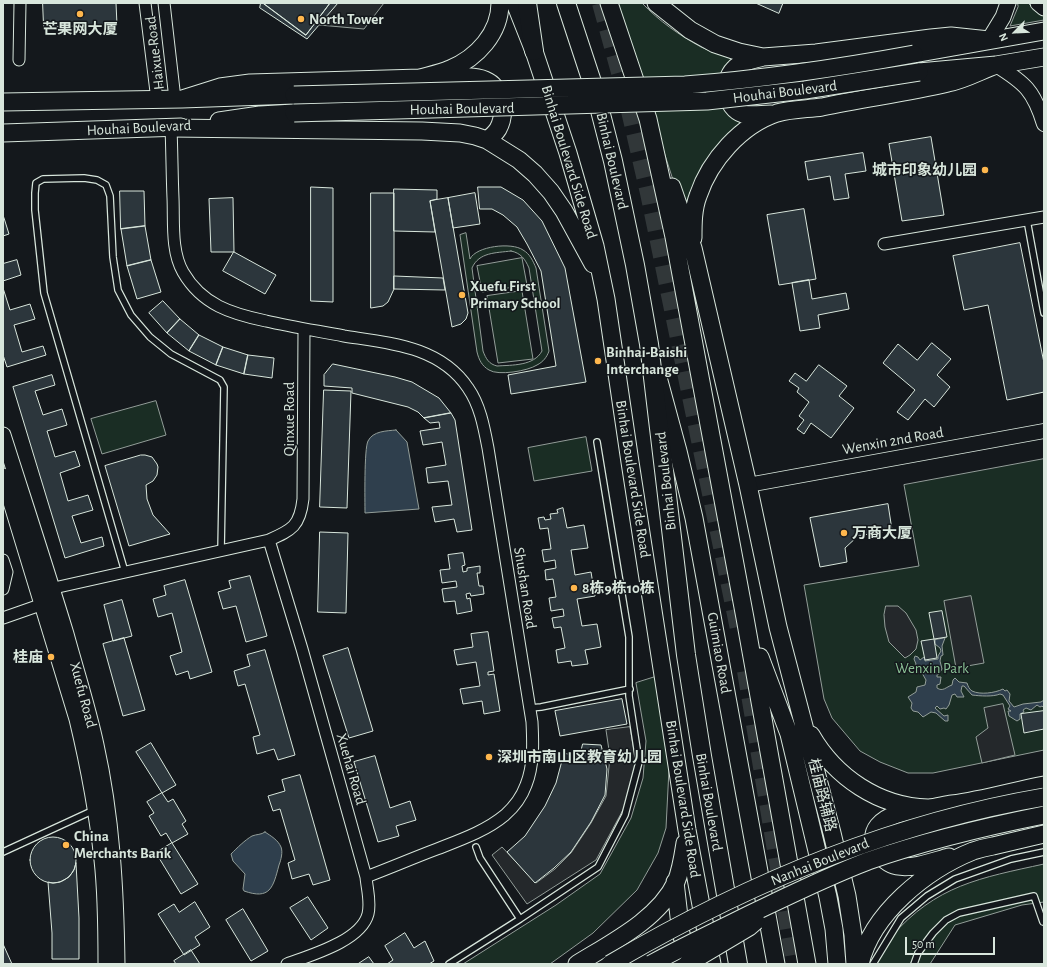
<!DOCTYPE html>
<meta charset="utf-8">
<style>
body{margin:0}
#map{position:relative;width:1047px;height:967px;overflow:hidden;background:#14181c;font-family:"Alegreya Sans",sans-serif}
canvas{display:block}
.frame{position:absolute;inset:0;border:4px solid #d8e6dc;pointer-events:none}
.north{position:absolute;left:995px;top:12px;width:40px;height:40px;-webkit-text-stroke:3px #14181c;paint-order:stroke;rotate:246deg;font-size:11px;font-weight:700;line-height:16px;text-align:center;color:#d8e6dc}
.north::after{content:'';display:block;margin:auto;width:14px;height:18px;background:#d8e6dc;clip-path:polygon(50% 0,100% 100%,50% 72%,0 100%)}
.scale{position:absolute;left:905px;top:937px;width:90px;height:18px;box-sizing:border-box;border:2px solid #d8e6dc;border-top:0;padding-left:5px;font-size:12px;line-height:14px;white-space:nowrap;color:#d8e6dc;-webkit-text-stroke:3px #14181c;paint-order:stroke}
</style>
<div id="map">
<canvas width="1047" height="967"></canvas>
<div class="frame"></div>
<div class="north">N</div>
<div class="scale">50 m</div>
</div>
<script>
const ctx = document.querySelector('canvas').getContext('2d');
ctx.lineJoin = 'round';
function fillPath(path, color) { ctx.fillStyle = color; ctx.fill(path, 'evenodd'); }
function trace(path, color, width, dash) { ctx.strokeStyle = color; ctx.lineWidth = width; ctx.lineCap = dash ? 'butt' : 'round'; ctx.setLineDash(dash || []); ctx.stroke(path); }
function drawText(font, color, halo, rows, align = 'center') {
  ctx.font = font + ' "Alegreya Sans","Noto Sans SC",sans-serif'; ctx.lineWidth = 3; ctx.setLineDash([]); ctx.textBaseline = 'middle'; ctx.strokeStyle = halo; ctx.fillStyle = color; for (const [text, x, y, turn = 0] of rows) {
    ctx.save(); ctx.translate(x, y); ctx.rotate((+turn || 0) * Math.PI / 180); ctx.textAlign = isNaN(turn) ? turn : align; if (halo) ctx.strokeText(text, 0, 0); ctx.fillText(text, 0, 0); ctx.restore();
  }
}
const green = new Path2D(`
 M616,3H642C659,21 679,35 701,47C712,52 724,56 736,60L724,75L748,124L687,222Z
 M1018,3H1028L1032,7L1044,14V20L1010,26L1018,7Z
 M466,233L470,259C476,246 512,242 523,250C530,254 533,261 536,268L549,351C547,357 543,362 537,365C528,371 498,376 489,370C482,366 479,360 477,352L460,235ZM511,251C521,253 525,259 529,268L542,351C534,366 512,365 497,366C489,364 486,359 483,351L472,268C479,252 496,253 511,251Z
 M522,258L527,285L482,292L477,266Z
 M522,291L533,359L498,363L487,296Z
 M156,401L166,435L102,454L91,419Z
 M586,437L592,471L534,481L528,448Z
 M1044,459V750L933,773H908L880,762L860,751L832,718L824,699L804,585L919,566L904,485Z
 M655,677L669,769L666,828L658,853L637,890L593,933L550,964H463L556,905L600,874L631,818L643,778L646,741L636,683Z
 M1044,864V902L1022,905L955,925L930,964H871C877,955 883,945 891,937C936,885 980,878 1044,864Z`);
const parking = new Path2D(`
 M338,3H384L364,29L319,25Z
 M971,596L984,663L956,668L944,601Z
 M886,606H898L906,613L916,630L918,640L916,649L910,655L905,658L889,642L885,627L884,615Z
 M1003,704L1015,755L982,763L976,737L988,728L984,708Z
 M630,727L636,762L624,808L596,860L527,904L492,855L502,847L536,883L555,869L571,853L591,823L606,796L610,757L606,730Z`);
const water = new Path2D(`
 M396,430L407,442L419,509L365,513C365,501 364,449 368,441C373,431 386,431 396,430Z
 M945,638L942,646L943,655L941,656L940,661L942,669L939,674L937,675V677H941L940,684L937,685V688C943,692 946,687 952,685L953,680L955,678L959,682L967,683C968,686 969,689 972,691C980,695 995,693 1003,689L1005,691L1007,690L1010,694L1009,701L1014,707L1023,704L1041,702L1044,700V708L1042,706L1040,707L1037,705L1031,710L1026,708L1023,710L1024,712L1020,714V719L1017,721L1009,716L1008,711H1011L1008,709L1010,706L1003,695L1000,694C993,697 980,696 972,695L964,686H962L961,691L964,697H957L955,694L952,695L949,705L946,709L944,708L940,709L937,706L935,708L944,716L948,715V721H945L936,713L931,712L923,717L918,712L913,711L911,708L912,703L908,697L916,692L917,687L925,685L926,680L922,673L917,672L915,668L916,664L914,659L915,656L918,657L920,660L924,657L925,661L938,659V656L941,651L940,648L935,644V640Z
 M265,832C271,836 278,840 281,847C283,852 281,860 279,865C273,888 270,900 244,891L243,889L245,874L233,861L231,854C237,848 245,840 252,836C257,834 261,835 265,832Z`);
const building = new Path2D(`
 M43,3H116L117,25L44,27Z
 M261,3H263L306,35L330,3H338L307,39L260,8Z
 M263,3H330L306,35Z
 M756,3H783L779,13Z
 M931,137L944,215L902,221L889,144Z
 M863,153L866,171L845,174L849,198L834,200L830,176L808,180L805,162Z
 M311,187L333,188V302L311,301Z
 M478,187H501L523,200L542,221L565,268L586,382L511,394L508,375L556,366L541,271L527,244L517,227L503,215L492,209H480Z
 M394,189L437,190V199L430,201L435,232L394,231Z
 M120,191H144L145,226L121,229Z
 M371,193H394V289L388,302L383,306L371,308Z
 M475,193L480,224L453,228L448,198Z
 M233,198L234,252H211L209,199Z
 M448,198L468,313L466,319L461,324L452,327L430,201Z
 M804,209L816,279L779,285L767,215Z
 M4,218L9,234L3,236V219Z
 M145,226L151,260L127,266L121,229Z
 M1020,243L1044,363V392L1007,400L988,305L964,310L953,256Z
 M234,252L276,275L265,294L223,271Z
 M17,260L21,275L3,281V264Z
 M151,260L161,292L137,299L127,266Z
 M394,276L443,278L445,290L394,289Z
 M809,280L812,299L846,293L849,309L818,315L820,328L800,331L792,283Z
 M3,288L10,310L30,304L35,319L14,325L22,352L43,346L46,355L7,367L3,355Z
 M163,301L180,319L167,333L149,313Z
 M180,319L199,335L189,351L167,333Z
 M199,335L223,347L216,365L189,351Z
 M932,343L951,359L937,375L950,387L934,407L925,399L908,420L897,412L915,390L883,363L898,344L917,360Z
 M223,347L248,355L244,374L216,365Z
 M248,355L274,358L272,378L244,374Z
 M333,364L395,377L412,382L439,398L451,413L424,418L418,412L408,407L352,393V388L324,386V375Z
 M819,365L847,386L839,396L854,408L831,438L811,423L804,434L797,429L804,420L799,416L809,402L797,392L799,388L789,381L795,373L806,381Z
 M52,375L55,385L35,391L43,415L62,409L67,425L47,431L55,457L75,451L80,466L60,473L68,501L88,495L93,510L72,516L81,543L102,537L104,546L65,558L13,387Z
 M324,390L351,391L347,508L320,507Z
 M451,413L455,420L472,530L457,532L454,519L435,522L432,507L452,505L448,481L428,483L426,468L446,465L442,442L423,445L420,431L440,428L439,422L430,423L424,418Z
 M141,455H145L152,457L157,464L158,467L157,475L153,481L146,485L147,499L153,515L170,534L129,546L105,466Z
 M888,504L892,530L858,536L845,548L847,562L820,567L810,518Z
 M563,508L567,528L584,525L588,548L571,550L575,575L591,572L595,596L577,599L582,626L597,624L601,647L585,650L588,664L572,666L571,661L558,663L556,650L565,648L561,627L554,628L552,618L564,616L563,609L551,611L549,598L556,597L553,579L546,580L545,570L556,568L555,560L544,562L542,550L551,549L548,528L540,529L538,518L544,517L545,520L551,519L550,514L558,513L557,510Z
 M320,532L348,533L346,613L318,612Z
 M463,553L465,565L462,566L463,572L467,571V568L480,566V573H477L479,586H483L484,594L471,596L470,593L466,594L467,599L470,598L472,611L457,614L455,601L444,602L442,589L457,587L456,581L442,583L440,570L450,569L448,555Z
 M250,576L267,636L246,642L236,606L223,609L218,592L231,588L229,581Z
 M185,580L212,672L190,679L188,671L176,675L170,656L182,652L172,613L158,617L153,599L166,595L164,586Z
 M122,600L132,636L113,641L104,605Z
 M942,611L947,637L934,639L937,658L925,660L921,641L934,639L929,613Z
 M488,632L494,671L488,672V675L494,674L500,711L484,714L482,701L463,704L460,689L480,686L476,662L457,665L454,650L473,647L471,634Z
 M124,638L145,710L123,716L103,644Z
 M348,648L373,731L349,738L323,656Z
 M265,650L295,755L278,760L274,749L257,754L253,737L260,735L245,684L238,686L234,671L250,666L247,655Z
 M622,699L627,724L560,736L555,711Z
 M1044,711V729L1024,733L1021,714Z
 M151,743L176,785L162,793L136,752Z
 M583,744L601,745L607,769L605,795L591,822L571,852L554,868L535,883L507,852L525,836L545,806L556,783L564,753L579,757Z
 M375,756L390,808L410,801L416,820L396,826L399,836L378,842L354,762Z
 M300,775L330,880L313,885L309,874L292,879L288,863L295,860L280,809L273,811L268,796L285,791L282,780Z
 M162,793L168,802L173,799L186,821L182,824L188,834L172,843L166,833L161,836L149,816L154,813L147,802Z
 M30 860a23 23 0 1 1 46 0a23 23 0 1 1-46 0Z
 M172,843L198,884L181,894L156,853Z
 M76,863L79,918V959H52V933L48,882L53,883L60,882L69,877L74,870Z
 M308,897L328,928L311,940L290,908Z
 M195,902L210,927L195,937L200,945L184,955L158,914L174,904L179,912Z
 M243,909L268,951L251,961L226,920Z
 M405,933L414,948L425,941L434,961L429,964H387L393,960L385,946Z
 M3,944L12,964H3Z
 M191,950L200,964H176L174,961Z
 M369,957L374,964H358Z`);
const trunkTunnel = new Path2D(`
 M601,3L627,98L649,193L740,634
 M746,671L795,964`);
const service = new Path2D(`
 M1027,220L1044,313
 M125,572L44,293L35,210V193L36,183L43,179L84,178L97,180L106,185L110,196L113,257L118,290L131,315L150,337L171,354L220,380L224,387L221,551
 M530,708L541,707L630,689
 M476,847L480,858L520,919L598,867L625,815L639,762L629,696V637L597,442
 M3,852L94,810
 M449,964L520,919
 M873,964L901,918L927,896L955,879L1011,859L1044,852
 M914,964L918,953L933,933L946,920L959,913L1034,896L1043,922H1044`);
const minor = new Path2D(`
 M145,3L157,100
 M164,3L175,99
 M19,60L20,3
 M171,128C172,152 172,175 173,198C174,222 171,251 183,272C202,305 232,314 266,321C292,327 318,331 344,336C389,343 440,346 468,388C480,405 484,427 488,448L532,722C533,743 534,765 526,785C522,796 514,807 505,815C486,831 460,840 437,849C413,858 390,868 366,877
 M884,244L1044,217
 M269,540L302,649L366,877C367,889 371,902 368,914C361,941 311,955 287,964
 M3,560L7,572L3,589
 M45,590L269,540C292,530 300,526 303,499L304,329
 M3,618L43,604`);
const tertiary = new Path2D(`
 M996,65C1025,83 1034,91 1044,124
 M748,485L1044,431`);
const secondary = new Path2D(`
 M1038,3L1044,8
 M989,40L1003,17L1008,3
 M3,435C24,501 46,568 66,634C76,671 88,707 96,745C112,817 116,890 117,964
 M3,476L77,719C88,765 97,812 102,860C106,895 106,929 106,964`);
const primary = new Path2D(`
 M515,3L534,51L568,153L595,246L606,299L630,462L687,830L712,964
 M609,3L648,119L674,237L745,618L807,964
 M656,3L690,30L715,44L739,52L763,57L816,53L931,38L951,36L989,40
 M914,54L1044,31
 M763,57C753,60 741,61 734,69C722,81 725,108 743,114C752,116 762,114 771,114
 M919,72L996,65L1044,57
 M438,78C452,78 471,74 485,80C502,87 507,113 498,129C495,134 491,137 487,140
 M182,99L220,87L250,83L420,78C431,75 441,73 450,69C477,58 500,33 500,3
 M3,102L182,99L294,95
 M219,121L260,115L294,113
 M171,128L422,131L460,133L475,136L487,140L519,160L535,174L551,192L564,211L593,264
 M3,133L181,127
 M672,187L693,248L748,485L778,627L832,833L847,896L853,935L855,964
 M693,238C693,224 693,209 698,196C710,160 741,125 777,113C791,109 808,109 822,107C864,98 906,93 948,83C964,80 980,71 996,65
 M659,381L678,451L694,518L776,964
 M760,657L789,734L828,897L834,929L837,964
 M811,735C835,777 879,807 928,808C935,808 944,805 952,804C983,800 1013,791 1044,785
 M918,810C905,812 888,814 878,826C866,841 881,863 897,866C914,869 934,861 949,857
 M675,882L681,934L691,960
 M577,964C611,943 659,919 676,882C681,870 683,856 685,843
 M860,964C872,913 926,870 973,851C979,849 987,847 993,846C1010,842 1027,838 1044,834`);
const trunk = new Path2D(`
 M527,3L534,51
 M566,3L595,91L613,161L635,265L649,344L686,655L702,756L738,964`);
const primaryBridge = new Path2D(`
 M294,95L685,85C762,79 838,68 914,54
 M294,113L707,101L805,90L919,72
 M610,964C744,885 891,823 1044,797
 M651,964C682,947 714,932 746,916C786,897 826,877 868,861C925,841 984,827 1044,815
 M687,964L749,927L756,921`);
const markers = [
 [80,14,4,"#ffb74d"],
 [301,19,4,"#ffb74d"],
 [985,170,4,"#ffb74d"],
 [462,295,4,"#ffb74d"],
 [598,361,4,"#ffb74d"],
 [844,533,4,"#ffb74d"],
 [574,588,4,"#ffb74d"],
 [51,657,4,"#ffb74d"],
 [489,757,4,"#ffb74d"],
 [66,845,4,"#ffb74d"]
];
const poiNames = [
 ["North Tower",309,19],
 ["芒果网大厦",80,29,"center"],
 ["城市印象幼儿园",977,170,"right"],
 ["Xuefu First",470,286],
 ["Primary School",470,303],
 ["Binhai-Baishi",606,352],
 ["Interchange",606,369],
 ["万商大厦",852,533],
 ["8栋9栋10栋",582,588],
 ["桂庙",43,657,"right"],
 ["深圳市南山区教育幼儿园",497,757],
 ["China",74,836],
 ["Merchants Bank",74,853]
];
const streetNames = [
 ["Haixue Road",155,53,-97],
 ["Houhai Boulevard",785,92,-7],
 ["Houhai Boulevard",462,109,-1],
 ["Houhai Boulevard",139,128,-3],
 ["Binhai Boulevard",612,161,77],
 ["Binhai Boulevard Side Road",569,162,73],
 ["Qinxue Road",289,419,-90],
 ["Wenxin 2nd Road",893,441,-10],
 ["Binhai Boulevard Side Road",633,479,81],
 ["Binhai Boulevard",666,481,-96],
 ["Shushan Road",525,588,81],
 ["Guimiao Road",719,653,80],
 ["Xuefu Road",83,695,75],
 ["Xuehai Road",351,769,74],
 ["桂庙路辅路",822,795,76],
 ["Binhai Boulevard Side Road",683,799,81],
 ["Binhai Boulevard",709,802,80],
 ["Nanhai Boulevard",820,862,-22]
];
const parkNames = [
 ["Wenxin Park",932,668]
];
fillPath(green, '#1a2d24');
trace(green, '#939e99', 1);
fillPath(parking, '#24282b');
trace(parking, '#939e99', 1);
fillPath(water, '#2f3f4d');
trace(water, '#939e99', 1);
fillPath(building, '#2c363c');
trace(building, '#d8e6dc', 1);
trace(trunkTunnel, '#313739', 18, [18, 9]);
trace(service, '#d8e6dc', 8);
trace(minor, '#d8e6dc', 13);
trace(tertiary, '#d8e6dc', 16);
trace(secondary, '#d8e6dc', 17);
trace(primary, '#d8e6dc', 19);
trace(trunk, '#d8e6dc', 20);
trace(service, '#14181c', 5.5);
trace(minor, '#14181c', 11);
trace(tertiary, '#14181c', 14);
trace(secondary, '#14181c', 15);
trace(primary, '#14181c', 17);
trace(trunk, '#14181c', 18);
trace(primaryBridge, '#d8e6dc', 19, []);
trace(primaryBridge, '#14181c', 17);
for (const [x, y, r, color] of markers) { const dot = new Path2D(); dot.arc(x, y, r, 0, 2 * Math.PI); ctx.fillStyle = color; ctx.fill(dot); trace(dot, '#14181c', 1.5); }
drawText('bold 15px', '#d8e6dc', '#14181c', poiNames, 'left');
drawText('15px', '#d8e6dc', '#14181c', streetNames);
drawText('15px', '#8ac095', '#14181c', parkNames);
</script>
